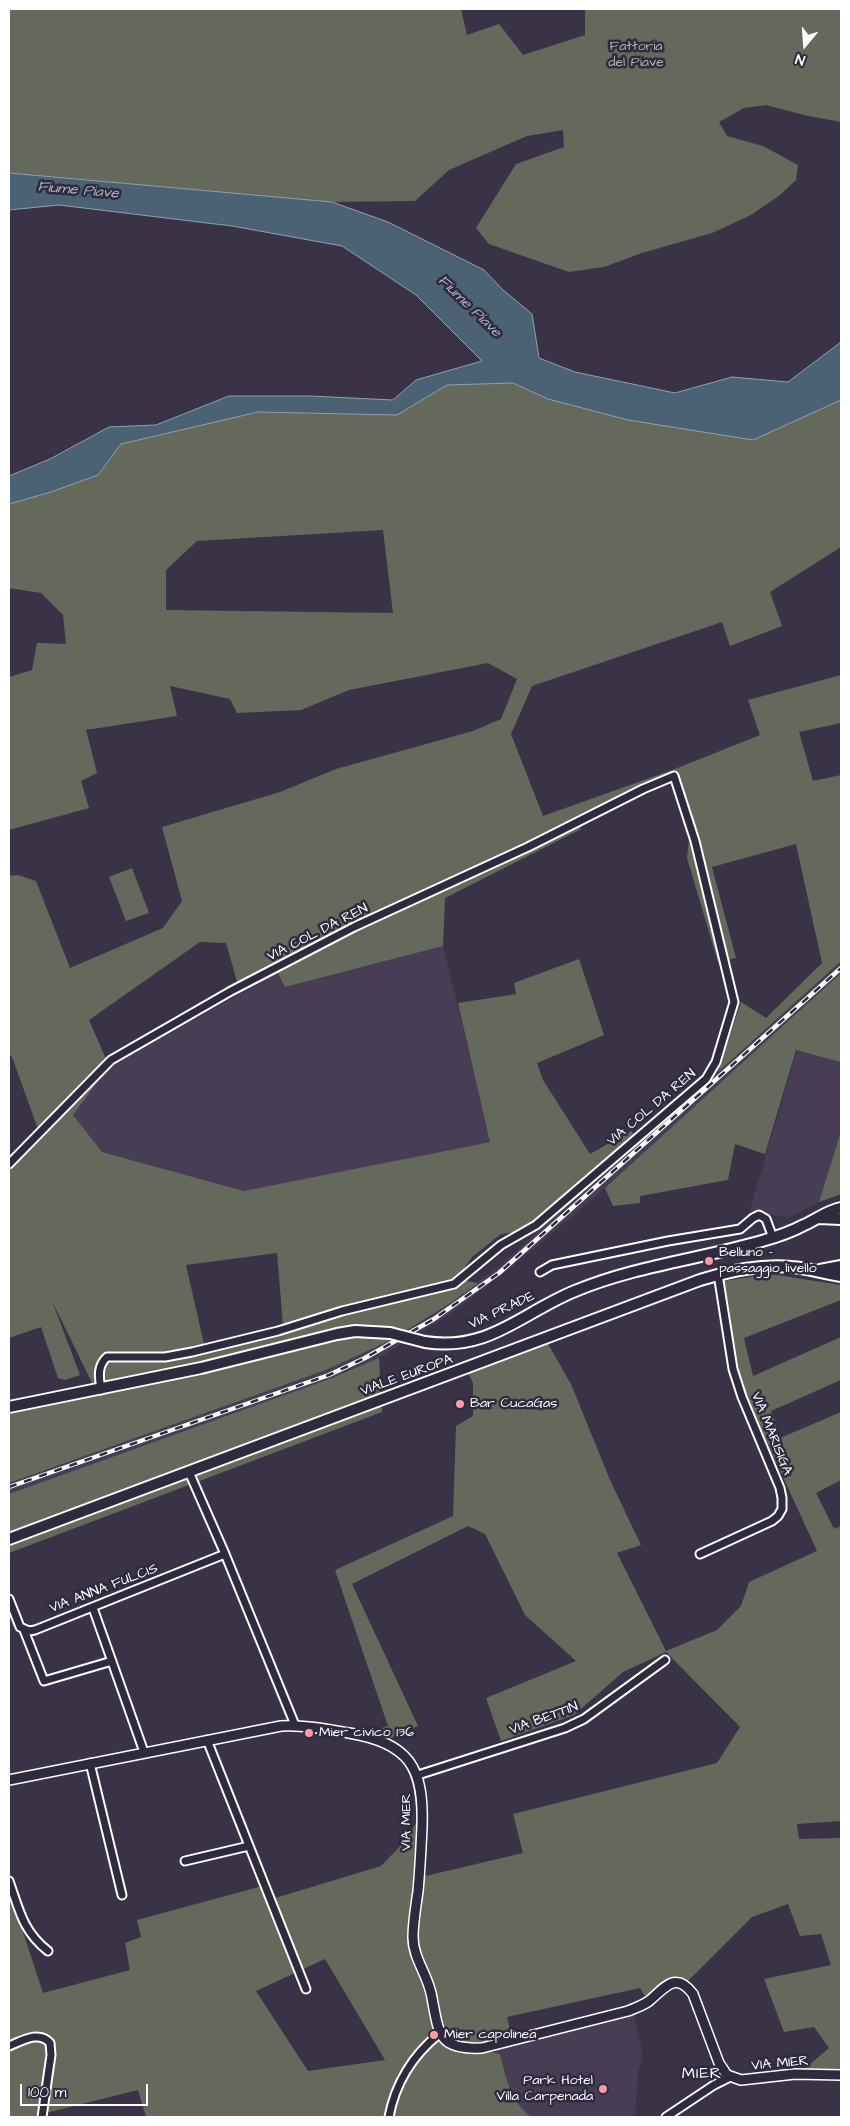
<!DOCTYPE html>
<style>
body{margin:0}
#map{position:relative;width:850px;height:2126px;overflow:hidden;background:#3a3348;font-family:"Architects Daughter",sans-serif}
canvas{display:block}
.frame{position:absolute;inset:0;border:10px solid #fff;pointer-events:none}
.north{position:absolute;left:780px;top:20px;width:50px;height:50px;-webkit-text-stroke:4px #2f2a3d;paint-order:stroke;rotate:198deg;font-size:14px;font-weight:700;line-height:20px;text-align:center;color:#fff}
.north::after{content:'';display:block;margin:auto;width:18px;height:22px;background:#fff;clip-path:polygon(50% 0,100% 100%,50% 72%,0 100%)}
.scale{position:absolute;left:20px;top:2084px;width:128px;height:22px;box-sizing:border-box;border:2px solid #fff;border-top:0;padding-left:6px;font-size:15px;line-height:18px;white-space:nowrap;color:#fff;-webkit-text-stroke:4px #2f2a3d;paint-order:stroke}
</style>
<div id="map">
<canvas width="850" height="2126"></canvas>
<div class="frame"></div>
<div class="north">N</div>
<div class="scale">100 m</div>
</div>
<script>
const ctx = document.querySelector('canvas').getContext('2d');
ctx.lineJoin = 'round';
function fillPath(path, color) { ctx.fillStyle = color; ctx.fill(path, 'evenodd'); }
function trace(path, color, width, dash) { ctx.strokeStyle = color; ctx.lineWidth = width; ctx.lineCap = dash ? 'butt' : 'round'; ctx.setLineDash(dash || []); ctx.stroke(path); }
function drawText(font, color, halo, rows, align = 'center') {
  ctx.font = font + ' "Architects Daughter",sans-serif'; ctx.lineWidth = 5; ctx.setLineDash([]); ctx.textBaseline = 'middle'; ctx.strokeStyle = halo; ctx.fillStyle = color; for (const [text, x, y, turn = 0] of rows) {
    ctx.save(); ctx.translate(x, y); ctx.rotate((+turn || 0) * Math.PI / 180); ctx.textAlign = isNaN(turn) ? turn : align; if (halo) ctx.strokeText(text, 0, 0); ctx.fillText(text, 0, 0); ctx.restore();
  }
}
const built = new Path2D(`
 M443,946L491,1142L244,1191L102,1152L73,1115L109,1066L278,973L285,987Z
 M841,961V974L605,1188L529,1253L453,1312L379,1358L332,1378L9,1494V1483L326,1370L389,1341L452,1302L508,1259L540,1229L640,1142Z
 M797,1050L841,1062V1131L819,1202L788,1218L750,1210Z
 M633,2011L643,2055L638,2073L635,2117H532L523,2112L510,2090L500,2054L480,2050Z`);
const green = new Path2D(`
 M9,9H461L467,35L499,24L523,55L585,35V9H841V122L808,116L766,105L744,108L719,122L727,136L763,146L798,165L796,180L780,195L751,215L712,233L642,253L604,267L569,272L489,244L476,228L516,164L564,147L563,130L527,136L449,170L415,201L332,202L9,173Z
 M513,383L548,399L825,407L841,400V547L770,592L782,626L730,646L722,622L532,686L511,734L543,816L675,769L760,735L748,700L841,675V723L799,732L813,781L841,775V961L718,1072L741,1002L766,1018L822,963L796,844L712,867L736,958L718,962L687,858L691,820L677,777L578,819L581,829L445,898L443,946L285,987L278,973L240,992L226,943L200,942L89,1020L109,1066L73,1115L102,1152L244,1191L490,1142L458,1003L516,994L514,983L579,959L604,1035L537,1063L543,1080L590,1154L631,1131L640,1142L540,1229L501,1234L472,1257L457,1279L478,1283L452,1302L389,1341L326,1370L9,1483V1413L98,1395L52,1301L80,1375L65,1380L58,1378L41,1327L9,1338V1160L38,1129L12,1057L9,1054V876L18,875L36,881L70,968L163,928L182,901L162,827L280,792L336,769L473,731L501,719L517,679L488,663L349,690L301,710L237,713L230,699L170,686L177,716L86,730L97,773L81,781L89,808L9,830V677L32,670L37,643L66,644L63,615L41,593L9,588V504L51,492L98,475L121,444L258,412L397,415L447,385ZM383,530L393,613L166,610V570L197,541ZM277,1253L283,1325L204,1344L186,1265Z
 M132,868L149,913L126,921L109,877Z
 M841,973V1062L796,1050L765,1154L735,1144L728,1180L640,1196V1203L613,1206L605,1188Z
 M841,1131V1194L819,1202Z
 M771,1274L841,1285V1300L744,1338L753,1376L841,1337V1380L771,1411L780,1438L841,1412V1480L816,1493L834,1529L841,1526V1821L797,1824L799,1839L841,1838V2074L803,2070L829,2048L814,2027L784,2032L764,1979L831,1965L821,1934L800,1936L788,1904L752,1917L685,1984L672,1981L648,2000L640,1988L507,2017L513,2042L481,2050L500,2054C506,2077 511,2104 532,2117H146L138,2090L30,2117H9V1889L43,1993L130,1970L125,1943L141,1937L137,1920L266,1885L272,1899L381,1866L406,1840L420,1816L413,1879L523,1853L513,1814L717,1763L740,1727L666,1652L623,1672L574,1715L501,1741L486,1698L576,1661L525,1615L485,1534L468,1526L352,1584L418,1726L386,1740L353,1737L388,1726L335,1570L453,1516L456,1426L473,1416V1383L467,1371L547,1342L571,1384L610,1480L641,1545L617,1553L666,1651L717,1630L741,1606L749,1582L817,1551L744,1392L734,1364L730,1314L724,1281ZM325,1959L385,2060L308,2071L256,1991Z
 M379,1358L382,1412L9,1553V1494L332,1378Z`);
const water = new Path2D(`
 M9,173L332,202L388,222L484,270L503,290L532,314L539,358L575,372L675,393L732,377L788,382L841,342V400L753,440L628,420L548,399L513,383L447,385L397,415L258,412L121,444L98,475L51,492L9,504V476L50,459L109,427L156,425L229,396H310L393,400L416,380L482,361L416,295L342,246L232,226L59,205L9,210Z`);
const minor = new Path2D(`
 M9,1164L111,1060L231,991L354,927L528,847L643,789L674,776L695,841L734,1002L716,1062L706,1079L536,1225L501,1245L454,1284L342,1311L278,1331L192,1352L165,1357H107C97,1366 99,1377 101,1390
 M540,1272L552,1265L668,1241L740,1229L753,1218L759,1215L766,1219L773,1238
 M189,1472L225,1554L295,1725
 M700,1554L772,1521L778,1516L782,1509V1498L780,1488L742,1397L733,1369L718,1274
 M9,1599L20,1627L29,1631L35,1630L225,1554
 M93,1608L144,1752
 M24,1630L44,1681L112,1661
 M207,1740L306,1989
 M90,1763L122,1895
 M418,1775L565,1728L584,1719L665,1660
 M185,1861L249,1846
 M9,1881C19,1909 23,1932 48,1951
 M9,2046C22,2041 39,2030 50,2043L51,2055L42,2117
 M389,2117C395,2084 413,2055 439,2034
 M666,2117L714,2085L730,2077`);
const tertiary = new Path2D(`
 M9,1780L281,1726C304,1725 326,1729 349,1733C410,1743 424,1768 422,1827C421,1848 420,1870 418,1891C416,1906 413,1922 413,1937C413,1959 429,1976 432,1998C439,2034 438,2050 482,2048L628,2011C635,2008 642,2006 649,2001C664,1989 675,1970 693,1994L719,2063L727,2075L741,2080L795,2074L841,2075`);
const secondary = new Path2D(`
 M819,1218L841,1219
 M425,1342C489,1352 521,1313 575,1291C635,1266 700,1259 762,1241C776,1237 791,1232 804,1225C817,1219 827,1211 841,1208
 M9,1407L201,1368L337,1334L355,1331L390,1333`);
const primary = new Path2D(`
 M820,1270L841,1266
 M9,1539L700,1280C730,1271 760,1264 792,1267C809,1268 824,1274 841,1276`);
const rail = new Path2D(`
 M9,1487L329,1375L365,1358L434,1319L499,1273L841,968`);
const secondaryBridge = new Path2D(`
 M390,1333L425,1342`);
const markers = [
 [709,1261,5,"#ff9aa2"],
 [460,1404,5,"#ff9aa2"],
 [309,1733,5,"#ff9aa2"],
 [434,2035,5,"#ff9aa2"],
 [603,2089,5,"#ff9aa2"]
];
const parkNames = [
 ["Fattoria",636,47],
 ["del Piave",636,63]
];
const streetNames = [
 ["VIA COL DA REN",318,933,-27],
 ["VIA COL DA REN",652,1108,-40],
 ["VIA PRADE",502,1311,-25],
 ["VIALE EUROPA",407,1376,-20],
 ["VIA MARISIGA",771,1434,68],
 ["VIA ANNA FULCIS",104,1589,-21],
 ["VIA BETTIN",544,1719,-20],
 ["VIA MIER",407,1822,-90],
 ["VIA MIER",780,2064,-5]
];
const poiNames = [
 ["Belluno -",719,1253],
 ["passaggio livello",719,1269],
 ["Bar CucaGas",470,1404],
 ["Mier civico 136",319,1733],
 ["Mier capolinea",444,2035],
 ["Park Hotel",593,2081,"right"],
 ["Villa Carpenada",593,2097,"right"]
];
const waterNames = [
 ["Fiume Piave",78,191,5],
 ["Fiume Piave",469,307,44]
];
const quarterNames = [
 ["MIER",702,2075]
];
fillPath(built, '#473e55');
fillPath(green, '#65695b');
fillPath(water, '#4a6274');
trace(water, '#92a1ac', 1);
trace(minor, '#fff', 11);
trace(tertiary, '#fff', 12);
trace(secondary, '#fff', 14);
trace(primary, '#fff', 14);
trace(minor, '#2f2a3d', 7);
trace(tertiary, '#2f2a3d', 9);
trace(secondary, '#2f2a3d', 10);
trace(primary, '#2f2a3d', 10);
trace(rail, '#fff', 4.5);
trace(rail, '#2f2a3d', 2.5, [8]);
trace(secondaryBridge, '#fff', 14, []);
trace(secondaryBridge, '#2f2a3d', 10);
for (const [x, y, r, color] of markers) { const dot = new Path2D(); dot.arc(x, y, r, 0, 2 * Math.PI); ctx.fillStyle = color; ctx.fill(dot); trace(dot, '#2f2a3d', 2); }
drawText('14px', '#b2b4ad', '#2f2a3d', parkNames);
drawText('14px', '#fff', '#2f2a3d', streetNames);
drawText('14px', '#fff', '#2f2a3d', poiNames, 'left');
drawText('italic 15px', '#aeb8c0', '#2f2a3d', waterNames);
ctx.letterSpacing = '1px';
drawText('16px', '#fff', '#2f2a3d', quarterNames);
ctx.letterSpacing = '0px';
</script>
